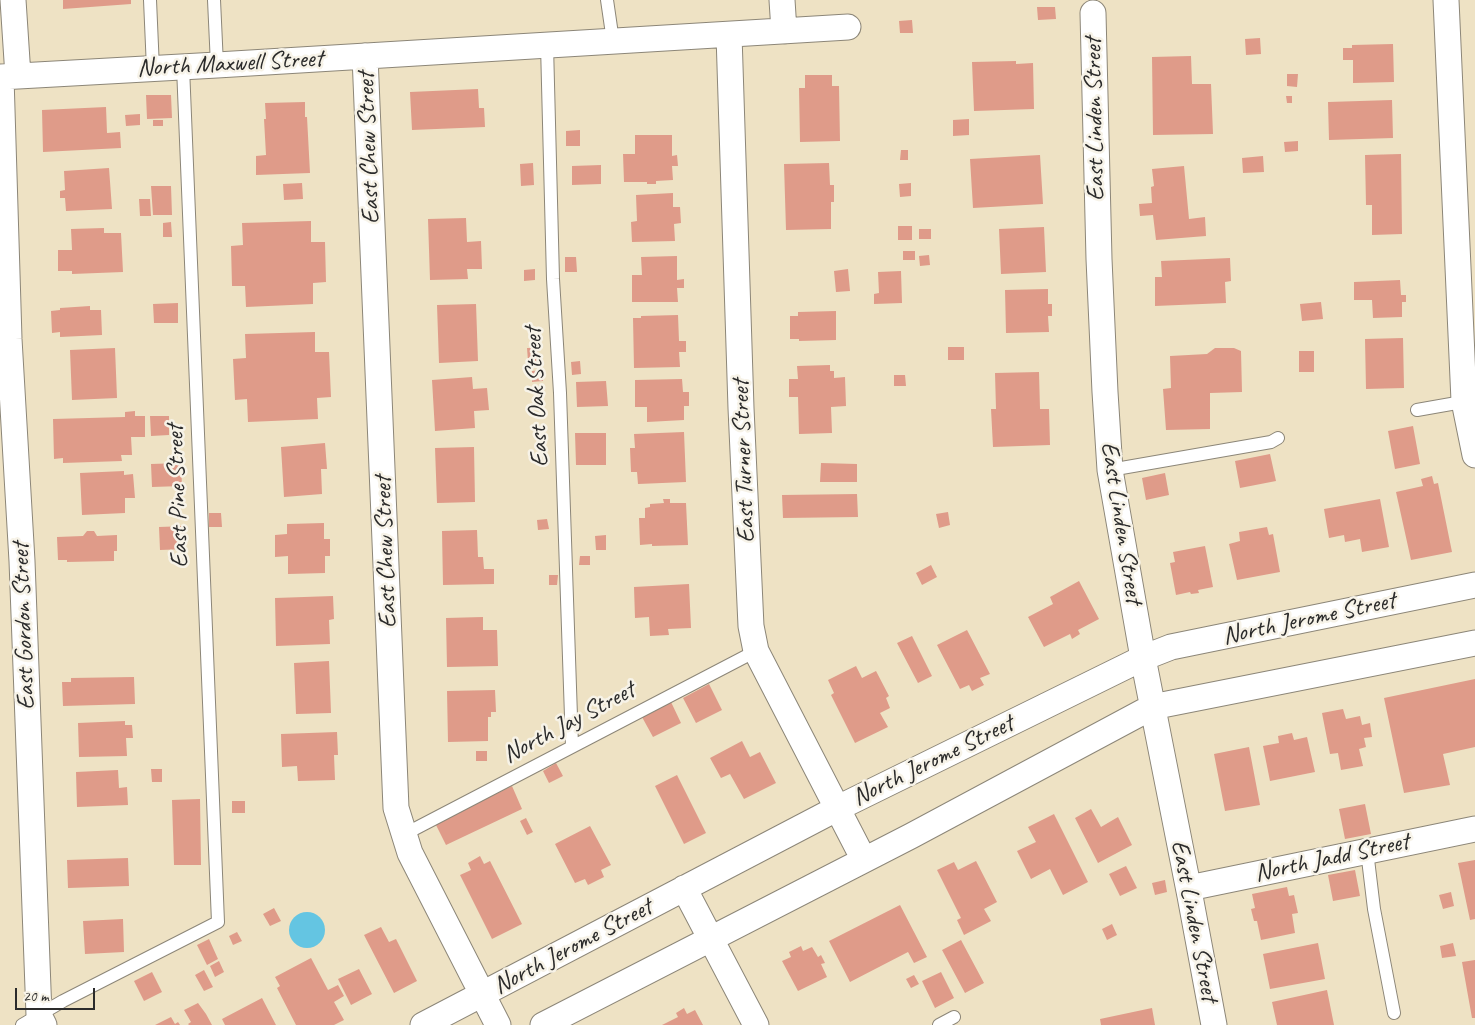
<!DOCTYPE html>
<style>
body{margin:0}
#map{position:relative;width:1475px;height:1025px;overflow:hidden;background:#eee2c4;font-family:Caveat,sans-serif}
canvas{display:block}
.scale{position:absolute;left:15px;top:988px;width:80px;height:22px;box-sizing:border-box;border:2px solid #2b2b2b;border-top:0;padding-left:6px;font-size:15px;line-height:18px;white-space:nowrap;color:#2b2b2b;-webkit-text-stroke:4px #f7f3e8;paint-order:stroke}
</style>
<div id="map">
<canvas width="1475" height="1025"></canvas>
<div class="scale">20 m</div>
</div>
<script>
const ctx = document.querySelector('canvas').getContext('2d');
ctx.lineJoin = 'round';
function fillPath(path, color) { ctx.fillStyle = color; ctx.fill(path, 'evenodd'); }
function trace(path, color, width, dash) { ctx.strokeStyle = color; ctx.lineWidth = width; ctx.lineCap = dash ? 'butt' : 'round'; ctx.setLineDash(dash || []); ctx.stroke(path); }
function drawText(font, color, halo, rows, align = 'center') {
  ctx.font = font + ' Caveat,sans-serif'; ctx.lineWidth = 5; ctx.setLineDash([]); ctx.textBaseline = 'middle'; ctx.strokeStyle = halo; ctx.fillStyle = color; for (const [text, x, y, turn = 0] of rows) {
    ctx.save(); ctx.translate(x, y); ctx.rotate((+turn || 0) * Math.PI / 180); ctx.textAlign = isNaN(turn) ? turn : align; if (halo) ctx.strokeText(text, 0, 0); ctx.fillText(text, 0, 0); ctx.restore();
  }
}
const water = new Path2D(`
 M289 930a18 18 0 1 1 36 0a18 18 0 1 1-36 0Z`);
const building = new Path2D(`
 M63,0H131V4L63,9Z
 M1037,7H1055L1056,19L1038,20Z
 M912,20L913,33H900L899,21Z
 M1260,38L1261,54L1246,55L1245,39Z
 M1393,44L1394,82L1353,83V60H1343V48H1352V45Z
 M1191,56L1192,84H1211L1213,134L1153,135L1152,57Z
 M1016,61V64L1033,63L1034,109L974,111L972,62Z
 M1287,74H1298L1297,87L1287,86Z
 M805,75H832V86H839L840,141L800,142L799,88H805Z
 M478,89L479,108H484L485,127L412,130L410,92Z
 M146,95H171L172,118L147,119Z
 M1286,96H1292V103H1287Z
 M1392,100L1393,138L1329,140L1328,102Z
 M305,102V117H307L310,173L256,175V156L266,155L264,119H266L265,103Z
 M106,107L107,133L120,132L121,148L43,152L42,110Z
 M140,114V125L126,126L125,115Z
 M969,119V135L953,136V120Z
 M153,120H163V126H153Z
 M580,130V146H566V131Z
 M635,135H672V156L677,155L678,166H672L673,180L656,181V184H647V182H624L623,154H635Z
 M1298,141V151L1285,152L1284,142Z
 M901,150H908V160H900Z
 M1401,154L1402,234L1372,235V205H1366L1365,155Z
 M1040,155L1043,204L973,208L970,159Z
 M1263,156L1264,172L1243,173L1242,158Z
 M533,163L534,185L521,186L520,164Z
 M829,163L830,185H834V202H831V229L786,230L784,164Z
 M601,165V184L572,185V166Z
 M1184,166L1189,219L1205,217L1206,236L1156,240L1153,215L1140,216L1139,204L1152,203L1151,187L1154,186L1152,169Z
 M109,168L112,209L66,211L65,198H60V191L65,190L64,171Z
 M302,183L303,199L284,200L283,184Z
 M911,183V196L900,197L899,184Z
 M151,186H171L172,215H153Z
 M673,193V207H680L681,223L674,224L675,241L632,242L631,222L637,221L636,195Z
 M139,199H150L151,216H140Z
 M466,218L467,242L481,241L482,269H467L468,279L430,280L428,219Z
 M311,221V242H325L326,282L313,283V304L246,307L245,286H232L231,246L243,245L242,223Z
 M171,222L172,237H163V223Z
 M898,226H912V240H898Z
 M1044,227L1046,272L1001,274L999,229Z
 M104,228V233H121L123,272L72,274V271H58V250H72L71,229Z
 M919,229H931V239H919Z
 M903,251H915V260H903Z
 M929,255L930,265L920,266L919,256Z
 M677,256V280L684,279V288H677L678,302H632V275H642L641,257Z
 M565,257H576L577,272H565Z
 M1230,258L1231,281L1225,282L1226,303L1155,306V277H1162L1161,261Z
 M535,269V280L524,281V270Z
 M848,269L850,291L836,292L834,271Z
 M901,271L902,303L874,304V294L879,293L878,272Z
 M1400,280L1401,295H1406V302H1402V317L1373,318L1372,300H1354V282Z
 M1048,289V304H1052V316H1048L1049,332L1006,333L1005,290Z
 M1321,302L1323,319L1302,321L1300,304Z
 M178,303V323H154L153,304Z
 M476,304L478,361L439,363L437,305Z
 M90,306V310H101L102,335L60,337V332L52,333L51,311L60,310V308Z
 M836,311V340L799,341V339H790V316H798V312Z
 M678,315L679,341H686V352H679L680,367L634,368L633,318H641V316Z
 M315,332V352H329L331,397L317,398L318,419L248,422L247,399L235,400L233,359L246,358L245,334Z
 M1403,338L1404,388L1366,389L1365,339Z
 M948,347H964V360H948Z
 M115,348L117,398L72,400L70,350Z
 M527,348H537L538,361H528Z
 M1215,348H1234L1241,351L1242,392L1210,393V429L1166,430L1163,389L1171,388L1170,356L1207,354Z
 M1299,351H1314V372H1299Z
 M580,361L581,374L572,375L571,362Z
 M830,365V371H834V378L845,377L846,406L831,407L832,433L799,434L798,397H789V379H798L797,366Z
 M542,370L543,381L532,382V371Z
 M1039,372L1040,409H1049L1050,445L993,447L991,409H996L995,373Z
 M894,375H905L906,386H894Z
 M472,377L473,389L487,388L489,410L474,411L475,428L435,431L432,380Z
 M682,379L683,392H689V406H684V420L647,422V407H635V380Z
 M606,381L608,406L577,407L576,382Z
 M135,411V416H145V437H131L132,455H121L122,461L63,463V458L54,459L53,419L125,417V412Z
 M150,416H169V435L151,436Z
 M1413,426L1420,464L1395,469L1388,431Z
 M684,432L686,482L638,484L637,472H631L630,448H635L634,434Z
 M575,433H606V465H576Z
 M325,443L327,469H321L322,494L284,497L281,447Z
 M474,447L475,502L437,503L435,448Z
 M1270,454L1276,481L1240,488L1235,461Z
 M181,463L182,486L152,487L151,464Z
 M821,463L857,464V482H820Z
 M124,471V475L133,474L135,498H125V513L82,515L80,473Z
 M1165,473L1169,495L1146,500L1142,478Z
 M1432,476L1434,484L1438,483L1452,552L1411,560L1396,492L1423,486L1421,479Z
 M857,494L858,517L783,518L782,495Z
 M663,499H670V503H686L688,545L652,546V544L640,545L639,518H645V508L650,507V504L664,503Z
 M1380,499L1389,547L1362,552L1360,539L1345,542L1344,535L1329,538L1324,509Z
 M948,512L950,525L939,528L936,514Z
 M209,513H221L222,527H209Z
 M547,519L549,529L538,530L537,520Z
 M324,523V539H330V556H325V573L288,574V556L275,557V535L287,534V524Z
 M186,526V549L160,550L159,527Z
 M1267,527L1269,535L1273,534L1280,572L1237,580L1229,544L1240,541L1239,532Z
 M477,530L478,557H483L484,569H494V584L443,585L442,531Z
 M87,531H94L97,536L117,535V551H114V561L67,562V560H58L57,537L83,536Z
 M606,535V550H596L595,536Z
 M1205,546L1213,587L1198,590L1199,593L1191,594L1190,592L1176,595L1170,563L1175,562L1173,552Z
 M580,556H590V565H579Z
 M931,565L937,577L922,585L916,573Z
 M549,575H558L557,585H549Z
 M1079,581L1099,619L1078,630L1080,634L1072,639L1070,634L1044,647L1028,617L1053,604L1050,597Z
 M689,584L691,628L668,629L669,635L650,636L649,617L635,618L634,587Z
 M333,596L334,619L329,620L330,644L276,646L275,598Z
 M483,617V630H497L498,666L447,667L446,618Z
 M967,630L990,674L980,678L984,685L972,691L969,685L960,689L937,645Z
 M912,636L932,676L918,683L897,643Z
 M329,661L331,713L296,714L294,663Z
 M856,666L862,678L876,671L889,696L886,698L890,708L880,713L888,727L855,743L831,695L834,693L828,680Z
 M134,677L135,704L63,706L62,682H71V678Z
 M1475,679V747L1443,754L1450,785L1404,793L1384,698Z
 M709,684L722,710L696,723L683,698Z
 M495,690L496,712H491V717H488V741L448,742L447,691Z
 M671,702L681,723L653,737L642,717Z
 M1343,709L1346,719L1360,716L1362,725L1370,723L1372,737L1364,738L1366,747L1359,749L1363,766L1341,770L1338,753L1330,754L1322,713Z
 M125,721V725H132L133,738H126L127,756L79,757L78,723Z
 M337,732L338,755H334L335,780L298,781L297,766L282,767L281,734Z
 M1292,733L1294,740L1307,737L1315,772L1270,781L1263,746L1279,743L1278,736Z
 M742,741L750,757L760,752L776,783L744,799L730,774L721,778L710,758Z
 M1249,747L1260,805L1225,811L1214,754Z
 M476,751H487V761H476Z
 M556,763L563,776L549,783L543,771Z
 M151,769H162V782H152Z
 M118,770L119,788L127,787L128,805L77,807L76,772Z
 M677,775L706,833L684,844L655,786Z
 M512,786L522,809L446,845L435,823Z
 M200,799L201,865H174L172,800Z
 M232,801H245V813H232Z
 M1365,804L1371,834L1345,839L1339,809Z
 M1091,809L1101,827L1118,817L1132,845L1098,863L1075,818Z
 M1054,814L1088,882L1063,895L1050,869L1031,879L1017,851L1036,842L1028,827Z
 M526,818L533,832L527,835L520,821Z
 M590,826L611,865L601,870L604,877L588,885L585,879L575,883L555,844Z
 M480,856L484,864L490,861L522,924L492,939L460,875L471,870L468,863Z
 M128,858L129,886L68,888L67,860Z
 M1475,860V919L1470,920L1458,863Z
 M976,861L997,902L984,909L991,921L964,935L957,920L961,918L937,870L954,862L958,870Z
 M1126,866L1137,888L1120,896L1109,874Z
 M1355,870L1360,896L1333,901L1328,875Z
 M1165,880L1167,892L1155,895L1152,883Z
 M1287,887L1289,896L1294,895L1298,913L1292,914L1295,933L1261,940L1257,921H1254L1251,909L1255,908L1252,894Z
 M1451,892L1454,906L1443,909L1439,895Z
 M900,905L927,957L914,963L908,952L850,982L829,941Z
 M274,908L281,921L270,926L263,914Z
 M123,919L124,952L85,954L83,921Z
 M1112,924L1117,935L1107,940L1102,929Z
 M381,927L389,942L396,939L417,981L394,993L364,935Z
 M237,932L242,941L233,945L229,936Z
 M209,939L218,959L207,965L197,945Z
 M961,940L984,983L965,993L942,950Z
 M1318,943L1325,979L1270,989L1263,954Z
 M1453,943L1456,956L1442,958L1440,946Z
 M801,946L803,951L812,947L818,957L821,955L825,963L821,964L827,977L798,991L782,961L791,957L789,952Z
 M311,958L328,990L338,985L344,996L334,1002L344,1020L334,1025H296L277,988L280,986L275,977Z
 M1475,960V1018H1472L1462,962Z
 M219,961L224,972L215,977L210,966Z
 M359,969L372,994L351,1005L338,979Z
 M204,970L213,987L204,991L195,975Z
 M152,972L162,992L144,1001L134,981Z
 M941,972L954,998L935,1008L922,981Z
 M914,975L919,984L911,988L906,979Z
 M1327,990L1334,1025H1277L1272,1002Z
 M262,998L276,1025H225L222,1019Z
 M198,1003L206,1014L212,1025H189L188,1024L191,1022L184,1010Z
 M684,1008L687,1014L695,1010L703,1025H662L678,1017L676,1013Z
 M1152,1008L1155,1025H1101L1100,1019Z
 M171,1017L175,1024L178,1022L180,1025H155Z`);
const service = new Path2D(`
 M150,0L153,69
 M214,0L217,65
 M607,0L613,41
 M547,45L553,279L560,393L572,746
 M1417,410L1468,401
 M1110,470L1271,442L1278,438
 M403,835L756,651
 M1367,851L1374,909L1394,1013
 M22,1025L63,1001L218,922L183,67
 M939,1025L954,1017`);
const minor = new Path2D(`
 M13,0L18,76
 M782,0L784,31
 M1446,0L1464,401L1475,455
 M1093,13L1099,259L1105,392L1110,470L1143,658L1190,896L1214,1025
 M729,35L741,408L751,626L756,651L864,860
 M365,56L396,808L410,853L498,1025
 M0,77L217,65L848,27
 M1,77L9,339L22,561L39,1015L44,1025
 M684,888L756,1025
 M1189,888L1475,829
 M423,1025L838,808L1143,658L1171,647L1475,585
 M543,1025L911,836L1152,707L1475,643`);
const streetNames = [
 ["North Maxwell Street",230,64,-3],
 ["East Linden Street",1095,119,-91],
 ["East Chew Street",369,148,-92],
 ["East Oak Street",537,397,-93],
 ["East Turner Street",744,461,-92],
 ["East Pine Street",178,496,-92],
 ["East Linden Street",1121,523,81],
 ["East Chew Street",386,552,-92],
 ["North Jerome Street",1309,619,-12],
 ["East Gordon Street",24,626,-92],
 ["North Jay Street",569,723,-28],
 ["North Jerome Street",933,761,-26],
 ["North Jadd Street",1332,858,-12],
 ["East Linden Street",1194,921,79],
 ["North Jerome Street",573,947,-28]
];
fillPath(water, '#64c5e2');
fillPath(building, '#df9b89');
trace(service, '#8c8678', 14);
trace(minor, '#8c8678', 27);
trace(service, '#fff', 12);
trace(minor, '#fff', 25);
drawText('25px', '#2b2b2b', '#f7f3e8', streetNames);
</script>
